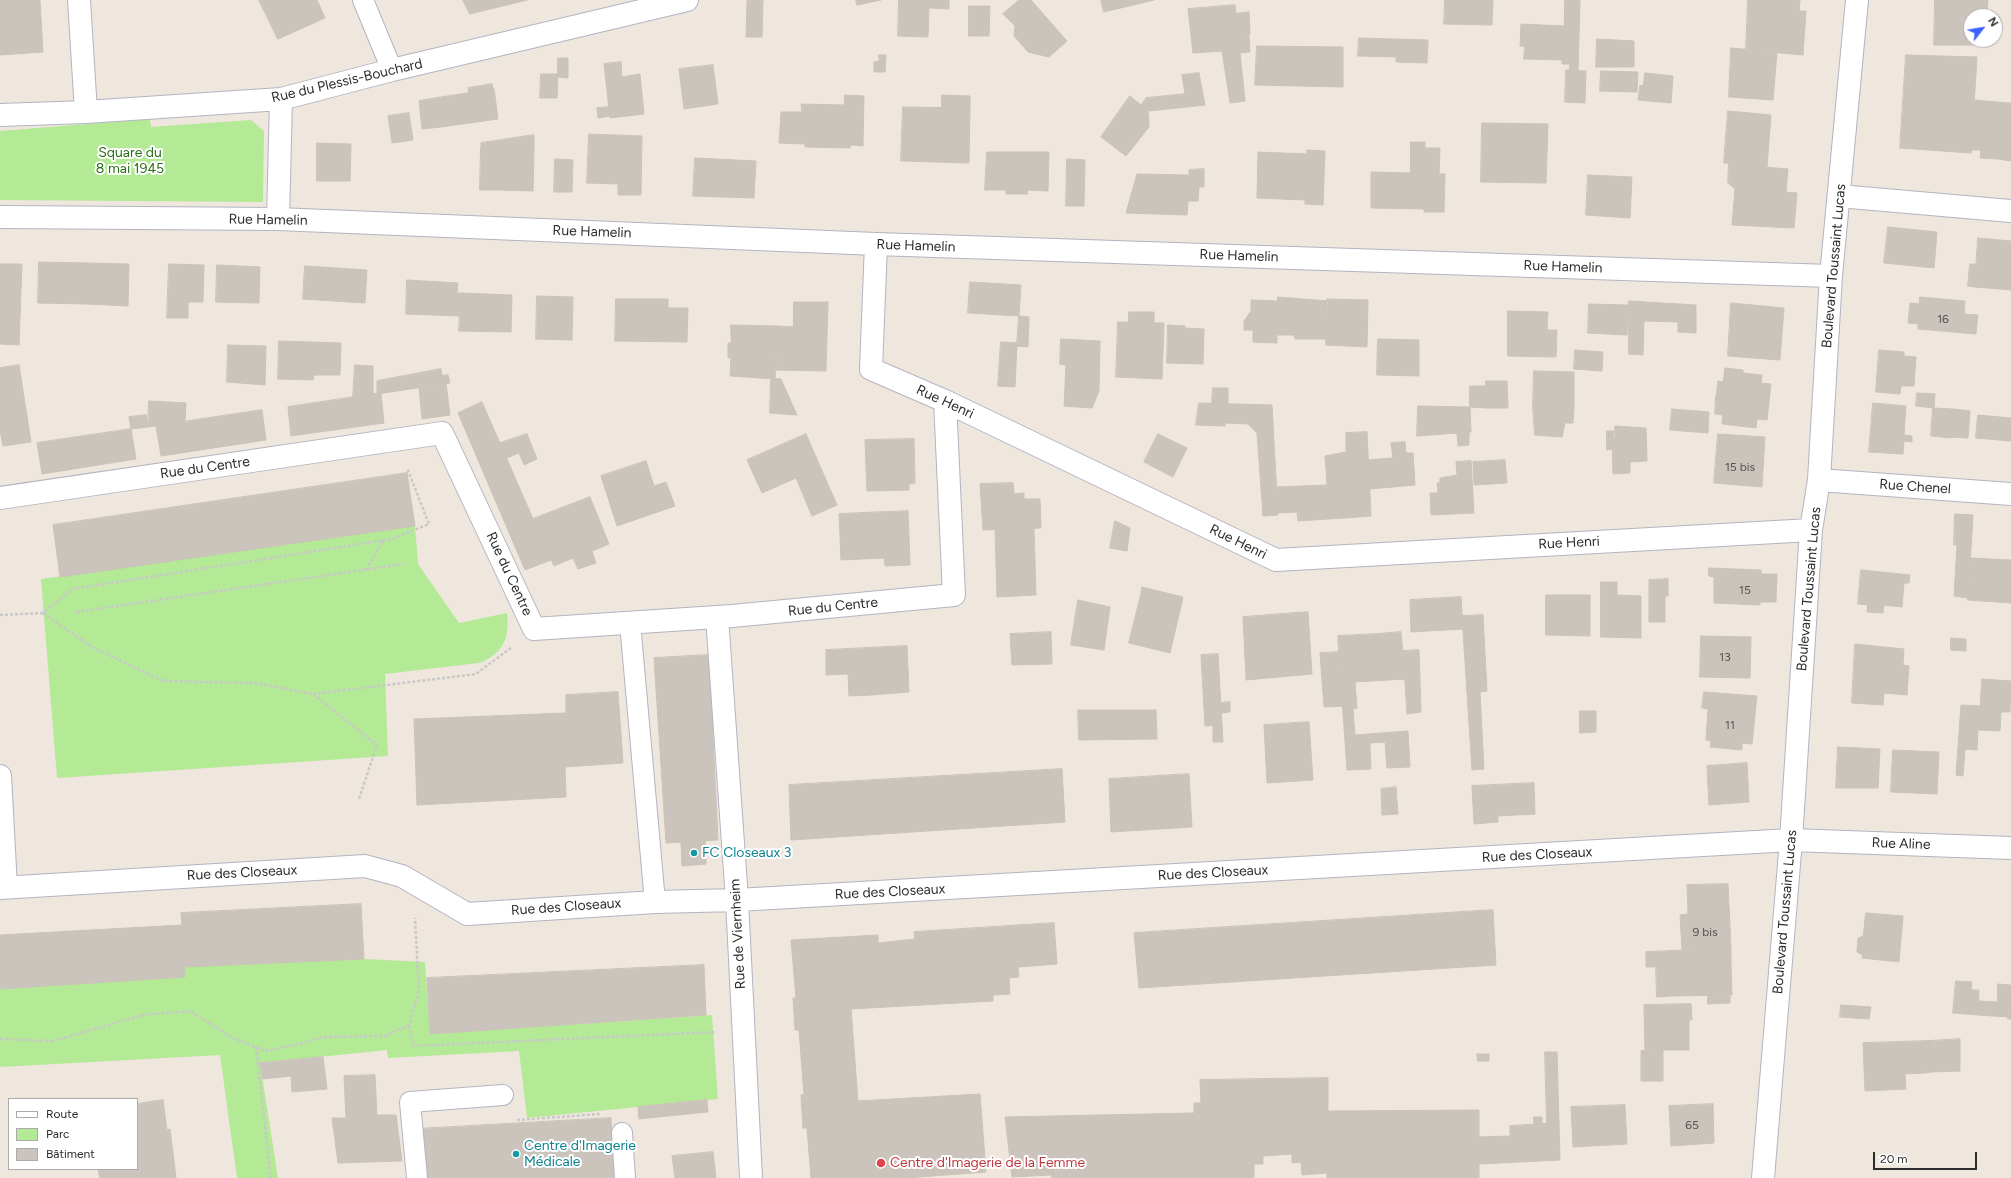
<!DOCTYPE html>
<meta charset="utf-8">
<style>
body{margin:0}
#map{position:relative;width:2011px;height:1178px;overflow:hidden;background:#efe7de;font-family:Figtree,sans-serif}
canvas{display:block}
.legend{position:absolute;left:8px;top:1098px;width:130px;height:72px;box-sizing:border-box;background:#fff;border:1px solid #ababab;margin:0;padding:5px 7px;list-style:none;font-size:12px;color:#2c2c2c}
.legend li{display:flex;align-items:center;gap:8px;height:20px}
.legend b{width:20px;border:1px solid #ababab}
.north{position:absolute;left:1963px;top:8px;width:40px;height:40px;box-sizing:border-box;background:#fff;border:1px solid #ababab;border-radius:50%;rotate:59deg;font-size:11px;font-weight:700;line-height:16px;text-align:center;color:#2c2c2c}
.north::after{content:'';display:block;margin:auto;width:14px;height:18px;background:#3a62ff;clip-path:polygon(50% 0,100% 100%,50% 72%,0 100%)}
.scale{position:absolute;left:1873px;top:1152px;width:104px;height:18px;box-sizing:border-box;border:2px solid #2c2c2c;border-top:0;padding-left:5px;font-size:12px;line-height:14px;white-space:nowrap;color:#2c2c2c;-webkit-text-stroke:3px #fff;paint-order:stroke}
</style>
<div id="map">
<canvas width="2011" height="1178"></canvas>
<ul class="legend">
<li><b style="height:5px;background:#fff"></b>Route</li>
<li><b style="height:11px;background:#b4e996"></b>Parc</li>
<li><b style="height:11px;background:#cac4bd"></b>Bâtiment</li>
</ul>
<div class="north">N</div>
<div class="scale">20 m</div>
</div>
<script>
const ctx = document.querySelector('canvas').getContext('2d');
ctx.lineJoin = 'round';
function fillPath(path, color) { ctx.fillStyle = color; ctx.fill(path, 'evenodd'); }
function trace(path, color, width, dash) { ctx.strokeStyle = color; ctx.lineWidth = width; ctx.lineCap = dash ? 'butt' : 'round'; ctx.setLineDash(dash || []); ctx.stroke(path); }
function drawText(font, color, halo, rows, align = 'center') {
  ctx.font = font + ' Figtree,sans-serif'; ctx.lineWidth = 4; ctx.setLineDash([]); ctx.textBaseline = 'middle'; ctx.strokeStyle = halo; ctx.fillStyle = color; for (const [text, x, y, turn = 0] of rows) {
    ctx.save(); ctx.translate(x, y); ctx.rotate((+turn || 0) * Math.PI / 180); ctx.textAlign = isNaN(turn) ? turn : align; if (halo) ctx.strokeText(text, 0, 0); ctx.fillText(text, 0, 0); ctx.restore();
  }
}
const green = new Path2D(`
 M150,119L151,127L251,120L264,131L263,202L0,200V131Z
 M415,526L418,564L459,623L507,613C510,638 503,654 479,663L385,674L388,756L57,778L41,579Z
 M364,959L425,962L430,1034L712,1015L718,1099L527,1118L519,1051L388,1058L387,1050L260,1063L278,1178H237L220,1055L0,1067V989L185,977L184,967Z`);
const building = new Path2D(`
 M0,0H40L43,52L0,55Z
 M259,0H317L325,18L278,39Z
 M463,0H527L470,14Z
 M753,0H764L747,5V1Z
 M856,0H881L857,5Z
 M899,0H949V9L929,8L928,37L898,36Z
 M1019,0H1031L1067,41L1049,57L1028,52L1014,36L1015,26L1003,14Z
 M1101,0H1154L1104,12Z
 M1445,0H1493L1492,25L1444,24Z
 M1565,0H1580L1578,71L1569,70L1570,64H1562V47L1520,46L1521,24L1564,26Z
 M1748,0H1800L1799,11H1806L1803,55L1746,50Z
 M1935,0H1988L1987,16H1971V40H1987L1986,45H1934Z
 M763,1L762,37H746L747,5Z
 M1235,5L1245,101L1230,103L1222,51L1193,53L1188,9Z
 M969,6H990L989,36H969Z
 M1249,12L1250,34L1238,36L1236,14Z
 M1249,35L1250,52L1240,53L1238,36Z
 M1359,38L1428,40L1427,63L1396,62V57L1358,56Z
 M1597,39L1634,41V67H1596Z
 M1257,46L1343,47V87L1255,85Z
 M1525,46L1562,47V60L1524,59Z
 M1731,48L1777,52L1773,100L1729,97Z
 M879,55H886L885,72H874V62L879,61Z
 M1906,55L1977,57L1971,153L1900,148Z
 M558,58H568V78L558,77Z
 M621,62L622,77L640,74L644,114L610,118L604,64Z
 M713,65L718,104L684,109L679,69Z
 M1566,70L1586,71L1585,103L1565,102Z
 M1601,71L1638,72L1637,92L1600,91Z
 M1199,73L1205,105L1187,107L1182,75Z
 M1645,73L1673,76L1671,103L1638,100L1640,85L1643,86Z
 M541,74H558L557,98H540Z
 M492,84L493,89L469,93L468,88Z
 M493,89H494L498,119L441,127L437,98Z
 M1185,94L1187,107L1148,111L1141,105L1146,98Z
 M845,95L864,96L863,146L851,145L850,148L805,147V144L779,143L781,112H802L801,104L844,105Z
 M942,95L970,96V108L942,107Z
 M1130,96L1148,111L1149,123V127L1126,156L1101,137Z
 M437,98L441,127L422,129L419,101Z
 M1974,100L2008,103L2007,111H2011V153L1998,151V159L1980,158L1981,150H1971Z
 M2008,103H2011V111H2007Z
 M609,107L610,116L598,118L597,108Z
 M903,107L970,108L969,163L901,161Z
 M1728,111L1771,115L1767,167L1724,163Z
 M409,113L413,140L392,143L388,116Z
 M1482,123L1548,124L1546,183L1481,182Z
 M589,134L642,136L641,195H618V184L587,183Z
 M534,135V148L481,147V143Z
 M1411,142H1425V148H1440L1439,174H1445L1444,212H1424V209L1371,208V172L1410,173Z
 M317,143L351,144L350,181H317Z
 M481,147L534,148L533,191L499,190L500,184H480Z
 M1307,150L1325,151L1323,205L1305,204V200L1257,198L1258,152L1307,154Z
 M1998,151L2011,153V161L1998,159Z
 M987,152H1049L1048,191L1027,190L1028,194H1006V190H985Z
 M695,158L756,161L754,198L693,196Z
 M555,159L573,160L572,192H554Z
 M1067,159L1085,160L1084,206H1066Z
 M1729,164L1788,169L1786,192L1797,193L1794,228L1732,225L1735,189L1728,183Z
 M1204,169V187H1199L1198,201H1188L1187,215L1126,213L1137,174L1189,175V170Z
 M1588,175L1632,177L1630,218L1586,215Z
 M480,184H500L499,190H480Z
 M1888,227L1937,232L1934,268L1884,263Z
 M1978,238L2011,241V290L1975,287Z
 M39,262L88,263L87,304L38,303Z
 M88,263L129,264L128,306L87,304Z
 M0,264H22L19,345L0,344Z
 M169,264L204,265L203,302H188V318H167Z
 M1970,264H1976L1975,287L1968,286Z
 M217,265L260,267L259,303L216,302Z
 M305,266L367,270L365,303L303,299Z
 M407,280L458,283L457,293H461L460,316L406,314Z
 M970,282L1021,285L1019,316L968,313Z
 M461,293L512,295L511,332L459,331Z
 M537,296L573,297L572,340L536,339Z
 M1278,297L1328,301L1326,339H1295L1294,335H1277V343L1253,342V330H1244V321L1251,311V300L1277,301Z
 M1920,297L1965,301L1964,314L1978,315L1976,334L1918,329V324L1908,323L1910,303L1919,304Z
 M616,299H668V308H688L687,342L615,341Z
 M1327,299L1368,300L1367,347L1326,345Z
 M1629,301L1696,305V333L1678,332V322L1644,321L1643,355L1629,354Z
 M794,302H828L826,371L776,370L777,326L793,327Z
 M1731,303L1784,308L1780,360L1728,356Z
 M1589,304L1628,305L1627,335L1588,333Z
 M1508,311L1548,312L1547,330H1557L1556,357L1508,356Z
 M1129,312H1154V323L1129,322Z
 M1019,316L1029,317L1028,347L1017,346Z
 M1118,322L1164,323L1162,379L1116,377Z
 M731,325L777,326L775,379L730,376L731,357L728,358V343H731Z
 M1168,325L1185,326V328L1204,329L1203,364L1167,363Z
 M1061,339L1100,341L1099,391L1092,408L1064,406L1066,365L1060,364Z
 M1378,339L1419,340V376L1377,375Z
 M279,341L341,343L340,375H314L313,380L278,379Z
 M1001,342L1017,343L1015,387L998,386Z
 M228,345L266,346L265,385L227,382Z
 M1575,350L1603,352L1602,371L1574,369Z
 M1879,350L1904,352V356L1916,357L1914,386H1901L1900,394L1876,392Z
 M19,365L31,442L3,446L0,430V368Z
 M355,365L373,366V394L353,397Z
 M1725,368L1743,370V373L1762,375L1761,383L1771,384L1769,402L1716,397L1718,381L1723,382Z
 M441,369L443,384L377,394V381Z
 M1534,371L1574,372V407H1533Z
 M448,375L450,383L443,384L442,376Z
 M771,378L781,379L797,415L770,413Z
 M1486,381H1507L1508,408H1486Z
 M446,383L450,415L422,419L419,387Z
 M1470,386H1486V408L1470,407Z
 M1213,388H1228V403H1212Z
 M381,393L384,423L291,436L288,407Z
 M1917,393L1935,394L1934,408L1916,406Z
 M1716,397L1769,402L1767,420L1757,419L1756,428L1722,424L1723,415L1715,414Z
 M149,401L186,403L185,422L148,427Z
 M482,402L551,560L525,570L458,413Z
 M1199,403L1272,405L1278,515L1263,516L1257,433L1248,424L1225,423V426L1196,425Z
 M1873,403L1906,406L1904,435L1912,436V442L1904,441L1903,454L1869,452Z
 M1418,406L1470,407L1471,432L1417,436Z
 M1533,407H1574L1573,423H1565L1562,437L1535,435Z
 M1933,408L1953,409L1951,438L1931,436Z
 M1672,409L1709,412L1708,433L1670,430Z
 M1953,409L1970,411L1968,438L1951,437Z
 M262,410L266,440L161,456L156,426Z
 M146,415L148,427L131,429L129,417Z
 M1978,415L2011,418V441L1976,438Z
 M1615,426L1646,428L1647,461L1630,462V473L1613,474L1612,438L1615,437Z
 M131,429L136,459L42,474L37,443Z
 M1607,431H1614L1612,449L1607,450Z
 M1367,432L1371,516L1359,517L1357,509H1344V518L1298,521L1297,512L1278,513L1277,487L1327,485L1325,456L1346,452V433Z
 M1469,432V445L1458,446L1457,433Z
 M527,434L537,459L524,465L519,453L507,458L500,443Z
 M806,434L837,505L812,516L796,478L762,493L747,460Z
 M1158,434L1187,448L1173,477L1144,462Z
 M1718,434L1765,437L1762,487L1714,483Z
 M914,439L915,483L909,484V490L867,491L865,440Z
 M1405,442L1406,453H1413L1415,485L1370,489L1368,460L1393,458L1391,443Z
 M1505,460L1507,483L1474,485L1473,462Z
 M646,461L654,486L666,482L675,506L617,526L601,476Z
 M1471,461L1474,513L1431,515L1430,493H1438L1437,483H1440V478L1457,475L1456,462Z
 M407,473L415,526L60,577L53,525Z
 M1013,483L1014,494L1024,493V499H1040L1041,528L983,530L980,484Z
 M590,497L609,544L592,551L596,563L578,569L573,558L554,566L533,519Z
 M1344,509H1357L1359,517L1344,518Z
 M908,511L910,565L885,566L884,558L841,560L839,514Z
 M1955,514L1973,515L1968,598L1954,596L1957,545H1954Z
 M1115,521L1130,528L1127,551L1110,548Z
 M1034,528L1036,595L997,597L995,530Z
 M1971,558L2011,560V603L1968,600Z
 M1709,568L1761,570V574H1777L1776,602H1760V605L1714,603V577L1709,576Z
 M1861,570L1910,575L1909,583H1904L1902,607L1884,605L1883,613L1867,612L1869,593L1859,592Z
 M1668,579V596H1665V622H1649V580Z
 M1601,582H1617V595L1641,596V638L1601,637Z
 M1142,587L1183,597L1181,606L1141,595Z
 M1859,592L1869,593L1868,605L1858,604Z
 M1141,595L1181,606L1170,653L1129,643Z
 M1546,595H1590V636L1546,635Z
 M1461,597L1463,629L1411,632L1410,600Z
 M1078,600L1110,607L1104,650L1071,645Z
 M1308,612L1312,674L1246,680L1243,617Z
 M1483,615L1487,691L1480,692L1484,769L1472,770L1462,616Z
 M1051,632L1052,664L1012,665L1010,634Z
 M1401,632L1405,679L1355,682L1357,708L1353,709L1355,735L1408,731L1410,767L1387,768L1385,742L1370,743L1371,769L1347,770L1338,642L1378,639V634Z
 M1378,634V639L1338,642V636Z
 M1701,636L1751,637L1750,678L1700,677Z
 M1951,638L1966,639V651L1951,650Z
 M1855,644L1904,649L1903,665L1909,666L1907,695L1884,693L1883,705L1852,703Z
 M907,646L909,692L871,695L866,648Z
 M866,648L871,695L849,696L848,674L826,675V650Z
 M1419,650L1421,712L1407,714L1403,651Z
 M1339,652L1343,706L1324,707L1320,653Z
 M1218,654L1222,725L1205,726L1201,655Z
 M709,655L718,840L666,843L654,658Z
 M1982,679L2011,681L2010,712H2001L2000,731L1978,730L1977,750L1965,749L1963,776L1956,775L1961,705L1980,706Z
 M618,692L623,763L565,767L566,797L417,805L414,719L566,713V695Z
 M1704,692L1757,696L1752,744L1742,743V750L1710,747L1711,741L1706,740L1708,709L1702,708Z
 M1230,702V712L1221,713L1220,703Z
 M1078,710H1156L1157,739L1079,740Z
 M1580,711H1596V732L1580,733Z
 M1309,722L1313,780L1267,783L1264,725Z
 M1222,725L1223,742H1213V726Z
 M1838,747L1880,749L1878,788H1836Z
 M1893,750L1939,752L1937,794L1891,792Z
 M1747,763L1749,802L1709,805L1707,766Z
 M1062,769L1065,822L791,840L789,785Z
 M1189,774L1192,827L1111,832L1109,779Z
 M1534,783L1535,814L1498,816V822L1474,824L1472,786Z
 M1396,787L1398,814L1382,815L1381,789Z
 M705,841L706,864L682,866L681,842Z
 M1728,884L1731,949L1682,950L1680,915L1688,914L1687,885Z
 M361,904L364,959L184,967L185,977L0,989V935L182,925L181,913Z
 M1493,910L1496,965L1139,988L1134,933Z
 M1866,913L1903,916L1899,962L1862,958L1863,955L1857,952L1858,938L1863,936Z
 M1054,923L1057,964L1018,967L1019,977L1009,978L1010,994L993,995V1001L851,1009L858,1101L980,1094L986,1172L906,1178H811L807,1128H803L801,1095H804L799,1030H795L793,998H796L791,940L878,935V943L915,939L914,932Z
 M1731,949V964L1697,966L1696,950Z
 M1696,950L1697,966L1646,967V952Z
 M1731,964L1732,995L1673,996L1672,967Z
 M704,965L706,1015L430,1034L427,978Z
 M1656,967H1672L1673,996L1657,997Z
 M1956,981L1972,982L1971,990H1979L1978,1015L1953,1013Z
 M1998,984L2010,985L2009,1017L1978,1015L1979,1001L1997,1002Z
 M2010,985H2011V1019H2008Z
 M1708,996H1730V1003L1708,1004Z
 M1691,1004L1692,1020H1689V1050H1645L1644,1005Z
 M1841,1005L1871,1007L1869,1019L1840,1017Z
 M1960,1039V1071L1931,1072L1929,1041Z
 M1929,1041L1931,1072L1925,1073V1068L1922,1065L1911,1066L1905,1074L1906,1089L1865,1091L1863,1043Z
 M1663,1050V1081H1641V1051Z
 M1545,1052H1557L1559,1123L1547,1124Z
 M1477,1054H1489V1061H1478Z
 M323,1057L327,1089L292,1092L291,1076L263,1079L260,1063Z
 M1911,1066H1924L1925,1073L1905,1074Z
 M375,1075L377,1115H396L402,1161L338,1163L332,1118H346L344,1076Z
 M1328,1078V1111L1479,1110V1178H1327V1173L1302,1175L1301,1162L1292,1163V1154L1263,1156V1164H1254V1177L1244,1178H1052L1051,1175L1012,1177L1005,1117L1194,1113V1103H1201L1200,1080Z
 M163,1100L167,1130L170,1129L176,1178H100L98,1169H137V1104Z
 M707,1100L708,1112L668,1116L667,1104Z
 M667,1104L668,1116L639,1119L638,1107Z
 M1713,1104L1714,1143L1671,1146L1669,1106Z
 M1625,1105L1627,1144L1573,1147L1571,1107Z
 M1534,1117H1542V1124L1534,1125Z
 M611,1118L614,1178H420L417,1129Z
 M1559,1123L1560,1160L1479,1164L1478,1137L1510,1136V1126Z
 M713,1152L716,1178H675L672,1156Z`);
const path = new Path2D(`
 M366,570L383,541
 M76,612L403,564
 M43,613L90,646L163,681L255,683L313,694L377,745L359,799
 M0,615L43,613L72,589L392,539L429,524L407,468
 M313,694L476,674L512,647
 M409,1025L413,1046L715,1032
 M0,1039L53,1041L143,1015L190,1011L231,1037L265,1051L299,1044L324,1037L385,1036L409,1025L419,991L415,918
 M256,1047L271,1178
 M517,1120L600,1114`);
const lane = new Path2D(`
 M363,0L392,70
 M630,623L655,902
 M622,1133L625,1178
 M417,1178L410,1102L503,1095`);
const street = new Path2D(`
 M79,0L86,112
 M0,115L86,112L281,99L392,70L687,0
 M1839,196L2011,211
 M0,217L278,219L876,244L1831,276
 M278,219L281,99
 M876,244L871,369L945,401L1276,560L1811,530
 M1819,480L2011,494
 M0,498L442,433L534,629L732,616L954,595L945,401
 M717,617L737,900L751,1178
 M0,776L6,887
 M0,888L365,866L402,876L467,914L655,902L737,900L1791,840L2011,848
 M1763,1178L1791,840L1811,530L1819,480L1831,276L1857,0`);
const markers = [
 [694,853,4,"#0f9aa8"],
 [516,1154,4,"#0f9aa8"],
 [881,1163,5,"#e0444e"]
];
const numberNames = [
 ["16",1943,319],
 ["15 bis",1740,467],
 ["15",1745,590],
 ["13",1725,657],
 ["11",1730,725],
 ["9 bis",1705,932],
 ["65",1692,1125]
];
const streetNames = [
 ["Rue du Plessis-Bouchard",347,81,-13],
 ["Rue Hamelin",268,220,1],
 ["Rue Hamelin",592,232,2],
 ["Rue Hamelin",916,246,2],
 ["Rue Hamelin",1239,256,2],
 ["Boulevard Toussaint Lucas",1834,266,-85],
 ["Rue Hamelin",1563,267,2],
 ["Rue Henri",945,402,25],
 ["Rue du Centre",205,468,-8],
 ["Rue Chenel",1915,487,4],
 ["Rue Henri",1238,542,26],
 ["Rue Henri",1569,543,-3],
 ["Rue du Centre",509,574,65],
 ["Boulevard Toussaint Lucas",1809,589,-85],
 ["Rue du Centre",833,607,-6],
 ["Rue Aline",1901,844,2],
 ["Rue des Closeaux",1537,855,-3],
 ["Rue des Closeaux",242,873,-3],
 ["Rue des Closeaux",1213,873,-3],
 ["Rue des Closeaux",890,892,-3],
 ["Rue des Closeaux",566,907,-4],
 ["Boulevard Toussaint Lucas",1785,912,-85],
 ["Rue de Viernheim",738,934,-93]
];
const parkNames = [
 ["Square du",130,153],
 ["8 mai 1945",130,169]
];
const cultureNames = [
 ["FC Closeaux 3",702,853],
 ["Centre d'Imagerie",524,1146],
 ["Médicale",524,1162]
];
const healthNames = [
 ["Centre d'Imagerie de la Femme",890,1163]
];
fillPath(green, '#b4e996');
fillPath(building, '#cac4bd');
trace(building, '#cac3b7', 1);
trace(lane, '#b2b4c1', 22);
trace(street, '#b2b4c1', 24);
trace(path, '#c8c8c8', 2.5, [3, 2]);
trace(lane, '#fff', 20);
trace(street, '#fff', 22);
for (const [x, y, r, color] of markers) { const dot = new Path2D(); dot.arc(x, y, r, 0, 2 * Math.PI); ctx.fillStyle = color; ctx.fill(dot); trace(dot, '#fff', 1.5); }
drawText('12px', '#545250', null, numberNames);
drawText('14px', '#2c2c2c', '#fff', streetNames);
drawText('14px', '#297015', '#fff', parkNames);
drawText('14px', '#0d838f', '#fff', cultureNames, 'left');
drawText('14px', '#be3a42', '#fff', healthNames, 'left');
</script>
